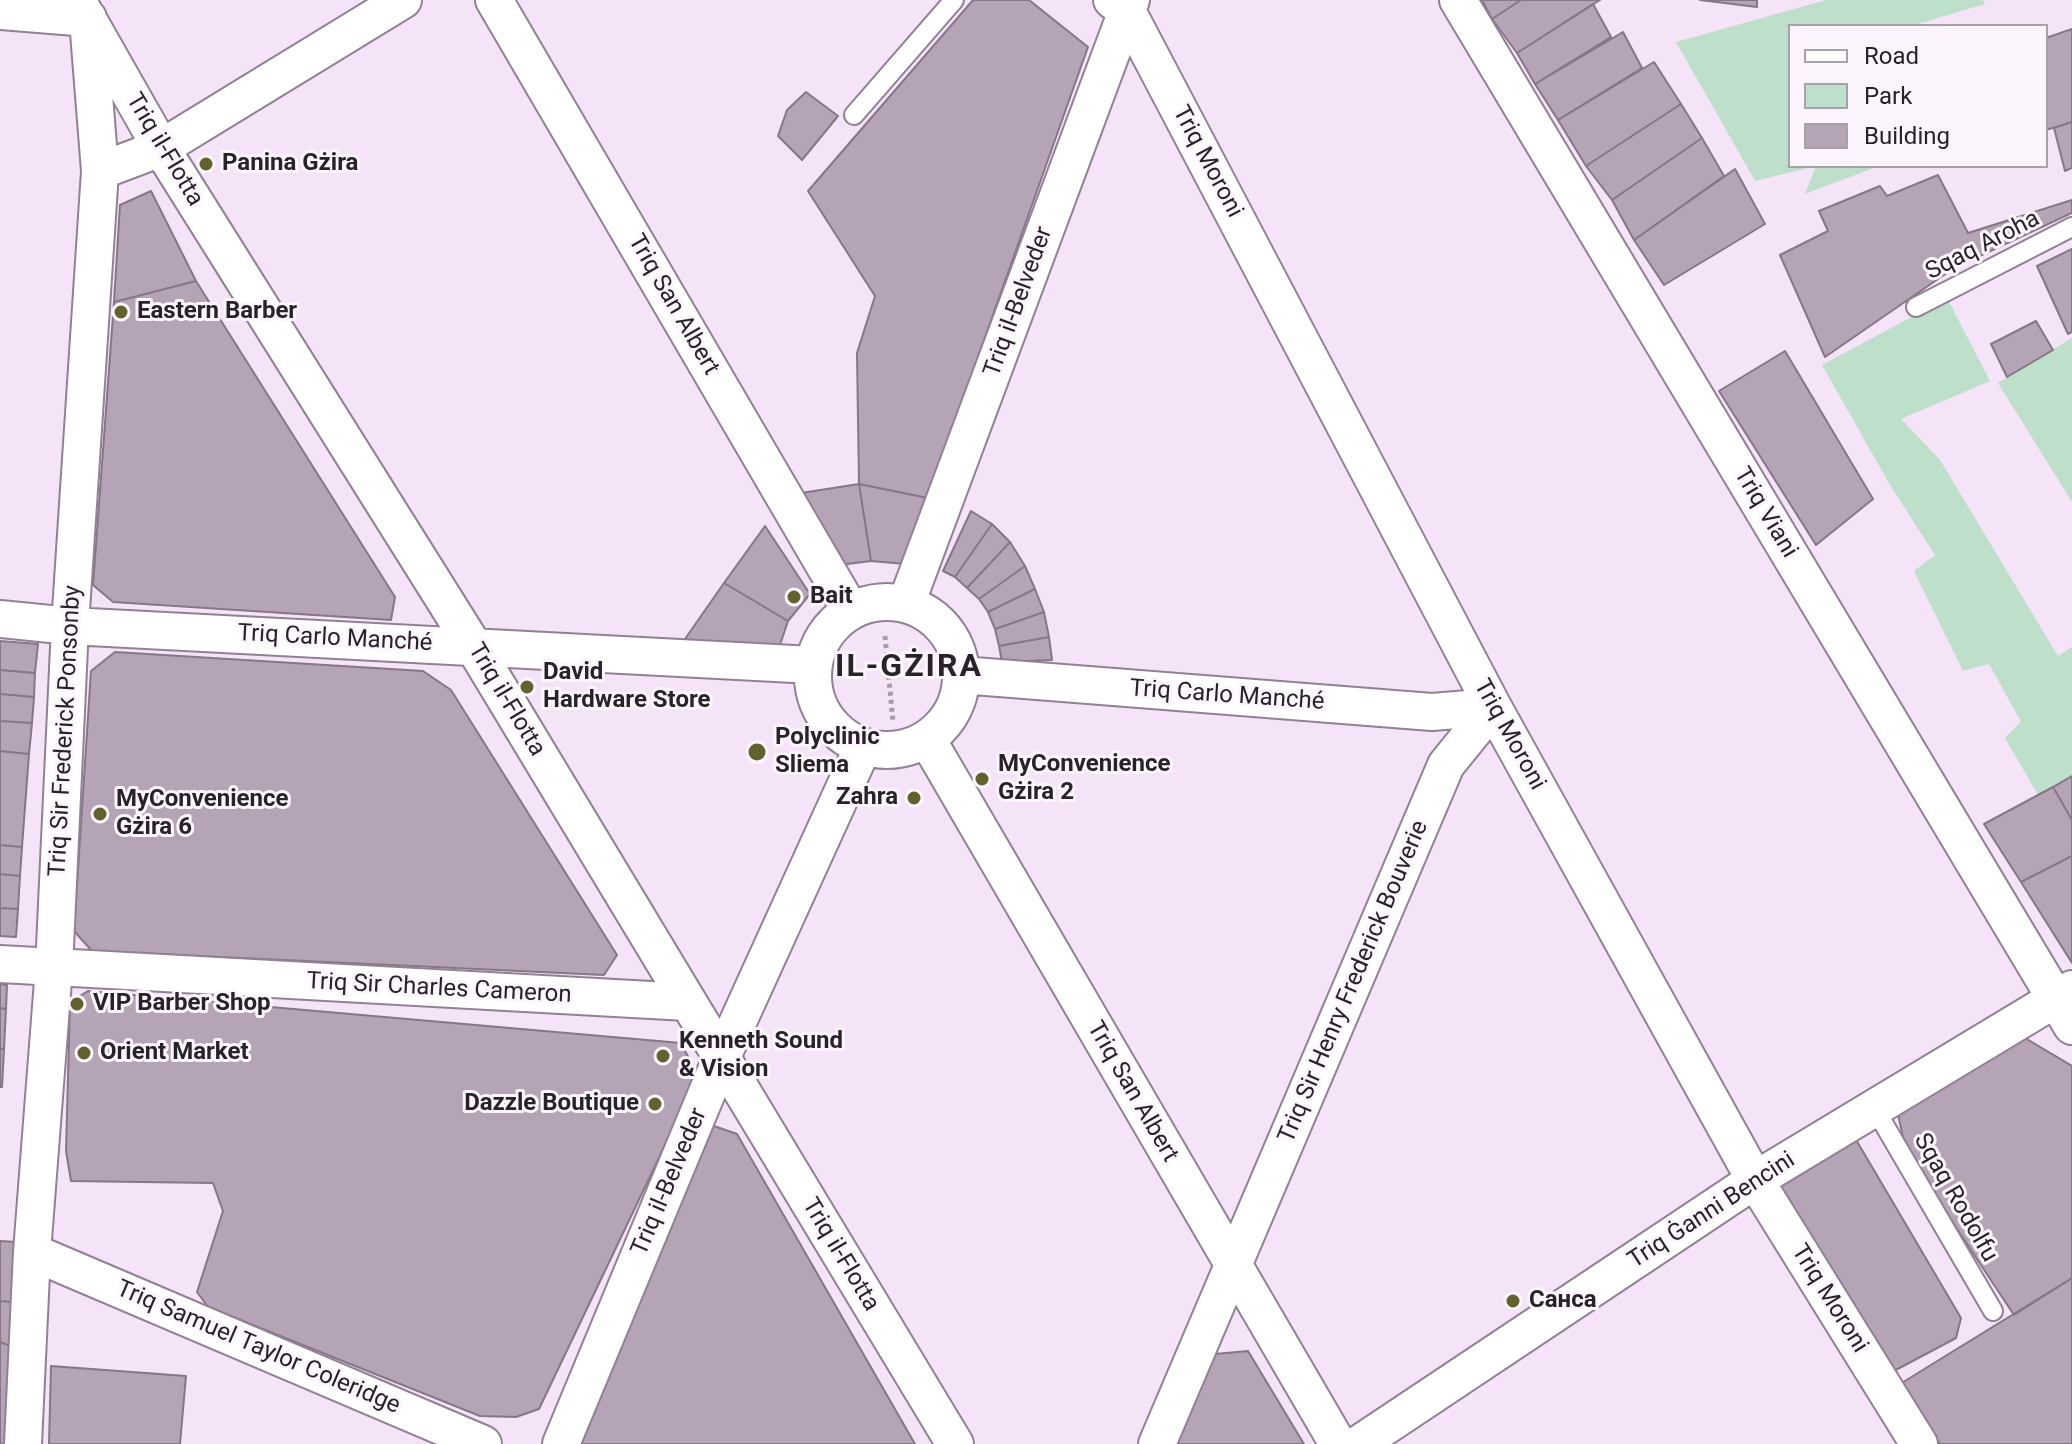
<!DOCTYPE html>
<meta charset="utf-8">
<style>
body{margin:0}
#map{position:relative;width:2072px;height:1444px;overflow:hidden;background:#f5e4f8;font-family:Roboto,sans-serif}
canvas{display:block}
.legend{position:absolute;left:1788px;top:24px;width:260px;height:144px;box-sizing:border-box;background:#fcf5fd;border:2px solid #a7a1a8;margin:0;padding:10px 14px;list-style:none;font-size:24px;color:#282229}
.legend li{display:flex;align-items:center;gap:16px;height:40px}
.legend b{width:40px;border:2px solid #a7a1a8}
</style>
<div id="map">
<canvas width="2072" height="1444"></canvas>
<ul class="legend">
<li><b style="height:10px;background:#fff"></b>Road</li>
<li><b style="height:22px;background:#bedfca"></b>Park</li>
<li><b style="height:22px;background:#b5a4b6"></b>Building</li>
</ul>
</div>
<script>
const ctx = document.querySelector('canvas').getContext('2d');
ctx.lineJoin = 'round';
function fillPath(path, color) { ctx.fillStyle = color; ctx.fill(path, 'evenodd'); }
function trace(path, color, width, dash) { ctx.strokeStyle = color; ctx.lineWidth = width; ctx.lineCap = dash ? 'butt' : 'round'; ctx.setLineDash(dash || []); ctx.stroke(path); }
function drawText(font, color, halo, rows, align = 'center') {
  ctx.font = font + ' Roboto,sans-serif'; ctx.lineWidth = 6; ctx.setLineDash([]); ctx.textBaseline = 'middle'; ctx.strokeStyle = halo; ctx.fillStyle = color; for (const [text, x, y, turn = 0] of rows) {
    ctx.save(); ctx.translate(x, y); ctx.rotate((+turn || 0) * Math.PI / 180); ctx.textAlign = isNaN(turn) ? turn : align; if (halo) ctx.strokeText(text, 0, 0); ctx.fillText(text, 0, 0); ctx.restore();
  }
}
const green = new Path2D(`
 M1826,0H1983L1985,4L1911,26H1790V166H1879L1805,194L1816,166L1755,181L1676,42Z
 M1947,298L1990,381L1901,419L1940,460L2058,656L2072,647V776L2038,795L2005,738L2021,722L1989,664L1963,671L1914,571L1935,555L1890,485L1822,365Z
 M2072,338V502L1998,383Z`);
const building = new Path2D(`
 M973,0H1029L1088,47L928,498L859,484L857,353L875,296L808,191Z
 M1482,0H1521L1492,19Z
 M1521,0H1600L1517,53L1492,19Z
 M1700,0H1757V7Z
 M1593,4L1611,37L1535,84L1517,53Z
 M2072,29V122L2046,130V38Z
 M1623,32L1642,68L1558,120L1535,84Z
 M1654,62L1681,104L1586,166L1558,120Z
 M806,92L838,116L802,160L778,136L787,110Z
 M1681,104L1702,138L1612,200L1586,166Z
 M2072,122V168L2065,171L2054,128Z
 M1702,138L1724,176L1634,240L1612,200Z
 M1735,169L1765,224L1664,285L1634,240Z
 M1938,175L1968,233L2072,200V213L1954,268L1825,357L1780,255L1828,231L1819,211L1880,186L1887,196Z
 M151,191L196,281L114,302L120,205Z
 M2072,249V332L2068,334L2037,266Z
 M196,281L395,597L391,620L113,602L93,585L114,302Z
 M2036,321L2053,350L2007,377L1991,344Z
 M1785,351L1873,499L1816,545L1719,391Z
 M859,484L871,561L839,565L801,493Z
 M859,484L928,498L906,564L871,561Z
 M971,511L992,524L955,577L943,571Z
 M992,524L1010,542L967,588L955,577Z
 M765,526L810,594L788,621L724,583Z
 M1010,542L1025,566L979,599L967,588Z
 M1025,566L1035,589L988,612L979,599Z
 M724,583L788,621L776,657L685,639Z
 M1035,589L1044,612L995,629L988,612Z
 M1044,612L1049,637L999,646L995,629Z
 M1049,637L1052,660L1002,662L999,646Z
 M0,641L38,644L35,673L0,670Z
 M115,652L423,671L451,690L617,955L604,975L92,951L74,931L91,671Z
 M0,670L35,673L34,697L0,694Z
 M0,694L34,697L32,723L0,721Z
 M0,721L32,723L29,754L0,751Z
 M0,751L29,754L22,847L0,845Z
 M2072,776V820L2053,787Z
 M2053,787L2072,820V856L2021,882L1984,824Z
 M0,845L22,847L20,876L0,874Z
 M2072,856V963L2021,882Z
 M0,874L20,876L18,909L0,908Z
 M0,908L18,909L16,937L0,936Z
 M0,984L7,985L6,1009L0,1008Z
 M88,991L681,1043L698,1076L539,1409L516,1417L480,1416L208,1307L197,1292L223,1211L213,1183L71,1181L66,1151L70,1002Z
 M0,1008L6,1009L4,1049H0Z
 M2025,1038L2072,1066V1278L2014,1315L1906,1152L1898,1114Z
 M0,1049H4L2,1087H0Z
 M711,1125L737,1134L915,1444H574Z
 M1855,1138L1961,1318L1956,1338L1892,1372L1779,1187Z
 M0,1241L17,1242L13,1302L0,1301Z
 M2072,1278V1444H1940L1900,1384Z
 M0,1301L13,1302L10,1346L0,1342Z
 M0,1342L10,1346L7,1444H0Z
 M1248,1351L1304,1444H1175L1215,1354Z
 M51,1366L186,1376L180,1444H49Z`);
const path = new Path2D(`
 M885,636L893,722`);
const lane = new Path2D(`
 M854,115L954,0
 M1916,307L2072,227
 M1875,1109L1993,1311`);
const street = new Path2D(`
 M77,0L161,148L474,647L955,1444
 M494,0L851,611
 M1112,0L1127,11L1493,707L1755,1180L1919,1444
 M1458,0L2072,1026
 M0,11L88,18
 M100,171L161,148L403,0
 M813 676a74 74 0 1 1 148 0a74 74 0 1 1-148 0Z
 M906,604L1131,0
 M0,619L70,626L813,665
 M961,675L1432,712L1493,707
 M927,739L1338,1444
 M0,964L687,1002
 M32,1252L483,1444
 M23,1444L32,1252L54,968L70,626L100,171L89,32
 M561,1444L721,1059L863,747
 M1157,1444L1446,765L1493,707
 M1359,1444L1755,1180L2072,989`);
const markers = [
 [206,164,8,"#63622e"],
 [121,312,8,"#63622e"],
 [794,597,8,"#63622e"],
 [527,687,8,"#63622e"],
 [757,752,10,"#63622e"],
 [982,779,8,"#63622e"],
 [914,798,8,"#63622e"],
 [100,814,8,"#63622e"],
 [77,1004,8,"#63622e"],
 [84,1053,8,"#63622e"],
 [663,1056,8,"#63622e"],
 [655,1104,8,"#63622e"],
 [1513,1301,8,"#63622e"]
];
const streetNames = [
 ["Triq il-Flotta",164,150,59],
 ["Triq Moroni",1207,162,62],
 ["Sqaq Aroha",1983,246,-27],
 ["Triq il-Belveder",1019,302,-70],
 ["Triq San Albert",673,305,60],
 ["Triq Viani",1765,513,59],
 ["Triq Carlo Manché",335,639,3],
 ["Triq Carlo Manché",1227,696,4],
 ["Triq il-Flotta",506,700,59],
 ["Triq Sir Frederick Ponsonby",66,731,-87],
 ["Triq Moroni",1509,735,61],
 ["Triq Sir Henry Frederick Bouverie",1354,982,-67],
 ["Triq Sir Charles Cameron",439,989,3],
 ["Triq San Albert",1132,1092,60],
 ["Triq il-Belveder",670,1182,-67],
 ["Sqaq Rodolfu",1955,1198,60],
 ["Triq Ġanni Bencini",1712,1211,-33],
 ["Triq il-Flotta",840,1255,59],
 ["Triq Moroni",1829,1299,58],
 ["Triq Samuel Taylor Coleridge",258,1348,23]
];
const poiNames = [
 ["Panina Gżira",222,164],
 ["Eastern Barber",137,312],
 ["Bait",810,597],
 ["David",543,673],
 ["Hardware Store",543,701],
 ["Polyclinic",775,738],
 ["Sliema",775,766],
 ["MyConvenience",998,765],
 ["Gżira 2",998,793],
 ["Zahra",898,798,"right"],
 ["MyConvenience",116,800],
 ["Gżira 6",116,828],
 ["VIP Barber Shop",93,1004],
 ["Kenneth Sound",679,1042],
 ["& Vision",679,1070],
 ["Orient Market",100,1053],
 ["Dazzle Boutique",639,1104,"right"],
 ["Санса",1529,1301]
];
const districtNames = [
 ["IL-GŻIRA",909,668]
];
fillPath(green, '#bedfca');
fillPath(building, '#b5a4b6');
trace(building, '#867688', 2);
trace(lane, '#918194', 22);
trace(street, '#918194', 40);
trace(path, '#a79aaa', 5, [4, 4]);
trace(lane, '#fff', 18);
trace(street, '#fff', 36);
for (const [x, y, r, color] of markers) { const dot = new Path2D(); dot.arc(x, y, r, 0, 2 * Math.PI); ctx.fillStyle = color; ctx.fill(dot); trace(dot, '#fcf5fd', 3); }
drawText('24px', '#282229', '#fcf5fd', streetNames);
drawText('bold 24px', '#282229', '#fcf5fd', poiNames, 'left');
ctx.letterSpacing = '2px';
drawText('bold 32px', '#282229', '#fcf5fd', districtNames);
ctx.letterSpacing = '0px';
</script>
